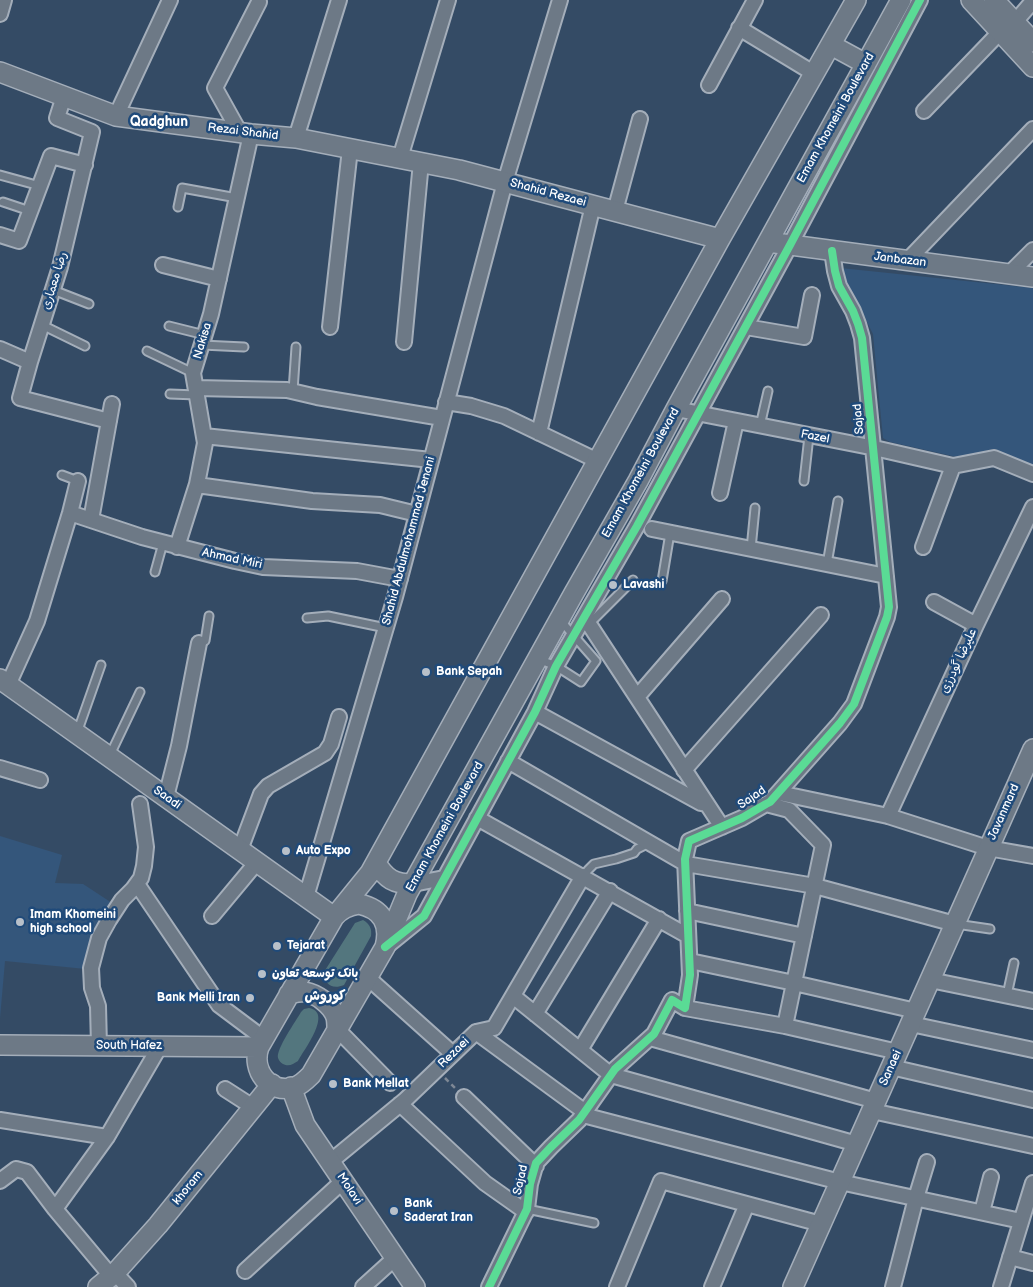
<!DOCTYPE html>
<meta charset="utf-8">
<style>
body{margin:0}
canvas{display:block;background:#344b65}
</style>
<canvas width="1033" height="1287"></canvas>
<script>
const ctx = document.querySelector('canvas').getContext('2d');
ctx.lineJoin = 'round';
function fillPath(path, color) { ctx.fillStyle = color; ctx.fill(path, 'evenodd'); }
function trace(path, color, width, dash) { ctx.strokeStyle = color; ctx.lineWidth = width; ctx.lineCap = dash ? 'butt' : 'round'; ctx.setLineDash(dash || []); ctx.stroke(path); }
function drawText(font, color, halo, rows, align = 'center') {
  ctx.font = font + ' "Balsamiq Sans","Playpen Sans Arabic",sans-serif'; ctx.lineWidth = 5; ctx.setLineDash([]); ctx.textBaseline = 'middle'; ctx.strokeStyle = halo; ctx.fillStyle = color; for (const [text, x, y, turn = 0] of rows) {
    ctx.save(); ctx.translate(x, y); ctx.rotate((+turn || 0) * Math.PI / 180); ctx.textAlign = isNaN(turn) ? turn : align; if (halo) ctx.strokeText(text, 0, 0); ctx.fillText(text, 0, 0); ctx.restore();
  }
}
const built = new Path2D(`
 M840,268L1033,288V466L994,449L957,457L890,442L883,438L873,334Z
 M0,836L62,855L55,883L83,884L112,903L86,969L5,961L0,1018Z`);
const green = new Path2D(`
 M363,920C370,924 372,929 371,936L344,985C332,990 324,984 324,972L355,923Z
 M309,1008C333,1012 304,1050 298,1061C293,1064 289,1067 283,1064C281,1063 279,1061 278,1058C276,1049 296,1021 301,1012L304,1009Z`);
const path = new Path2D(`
 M445,1078L455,1088`);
const lane = new Path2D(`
 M0,175L40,186
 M3,202L30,211
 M178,207L182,188L237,198
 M53,290L89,304
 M42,325L85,346
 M169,326L205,335
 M202,345L244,347
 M147,351L193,373
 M293,391L296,347
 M170,394L197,395
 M760,426L768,391
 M62,475L78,481
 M804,481L809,436
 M751,549L755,508
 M827,564L838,501
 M155,572L163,543
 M662,581L670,533
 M307,618L328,616L386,628
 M589,624L633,580
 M199,643L205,641L209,616
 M538,659L556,666L581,682L596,661L560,620
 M77,733L101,665
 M110,755L140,692
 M583,876L588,870L594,864L607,861L616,859L634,853L637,849L649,843
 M956,924L990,929
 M1007,995L1014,963
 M527,1209L594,1223`);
const street = new Path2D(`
 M0,14L4,0
 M1015,22L1033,1
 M739,28L815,74
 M709,85L755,0
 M64,96L57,118L92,132L60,267L30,362L20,398L109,421
 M924,111L1000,32
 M116,116L170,0
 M240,133L215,88L259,2
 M296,138L339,0
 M400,158L448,0
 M615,211L640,119
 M0,235L19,241L51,156L85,165
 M907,261L1033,129
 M163,265L219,279
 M1009,274L1033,250
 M330,327L350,149
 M746,327L804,337L812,295
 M404,342L421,162
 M0,349L30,362
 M196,388L287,390L317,397L442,418
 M446,402L471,406L504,416L598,461
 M676,409L870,447L953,466L994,458L1033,474
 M539,433L593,205
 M204,436L431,460
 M197,485L312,501L380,505L417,514
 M720,493L736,421
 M70,513L142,537L235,561L263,567L357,571L400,579
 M91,520L112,404
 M652,529L886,576
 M177,547L197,484L205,443L193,373L211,314L251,134
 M923,547L953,466
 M934,602L976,625
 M585,616L589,624L722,827
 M8,685L37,621L70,513L78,481
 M637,697L722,599
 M535,712L701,803L706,804
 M508,761L686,864L815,886L955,924
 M0,768L40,780
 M684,770L821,615
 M779,793L888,816L988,848L1033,856
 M166,797L179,746L199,643
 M766,804L789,810L823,845L785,1026
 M888,816L976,625L1033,507
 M477,818L688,936
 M240,850L261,794L268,786L325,753L331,744L339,717
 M137,884L219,1005L263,1038
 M413,884L444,878
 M306,897L395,597L505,182L560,0
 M687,911L804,936
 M212,916L257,862
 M387,946L424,916L535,712L556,666L637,526L790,245L920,0
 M690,961L794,983L916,1011
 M367,977L453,1054
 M930,980L1033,1001
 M513,996L611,1075L857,1144
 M685,1008L785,1026L898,1052
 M535,1014L610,891
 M911,1024L1033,1050
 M337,1029L390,1083
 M476,1032L585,1112
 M650,1038L876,1101
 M99,1046L98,1006L92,988L91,968L99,938L109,920L122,900L133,889L141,878L144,866L146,847L140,804
 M580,1050L659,919
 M891,1067L1033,1100
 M225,1089L253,1107
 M464,1097L536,1166
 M400,1104L485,1183L526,1212
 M872,1111L1033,1146
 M583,1115L840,1182L1021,1221
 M0,1120L107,1137
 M330,1162L404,1101L476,1032L494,1028L583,876
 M0,1181L16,1169L27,1172L55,1209L111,1276
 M55,1209L107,1137L160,1046
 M982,1212L991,1177
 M1010,1257L1033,1263
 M245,1271L343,1181
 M115,1273L128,1287
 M363,1287L395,1258
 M489,1287L527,1209L530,1184L536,1163L551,1147L579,1120L615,1069L654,1034L672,1000L685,1008L690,975L685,859L689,841L742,818L766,804L770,802L840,723L854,704L887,617L889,607L862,338L858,324L853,311L839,286L835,271L832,251
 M617,1287L661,1181L821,1224
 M712,1287L747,1204
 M893,1287L916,1198L927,1162
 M1001,1287L1033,1183`);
const secondary = new Path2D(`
 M971,0L1033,67
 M994,0L1033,42
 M831,45L866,64
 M0,72L116,116L251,134L296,138L459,170L720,239
 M768,242L1033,277
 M0,679L334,917
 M376,863C386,879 394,884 413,884
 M359,904C382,909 391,924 385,947L311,1075C306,1080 301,1085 295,1087C269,1095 251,1070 259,1047L334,917C341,909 348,906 359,904Z
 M340,910L370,873L720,239L856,0
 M385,947L407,894L574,593L638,481L676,409L901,0
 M289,994C294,993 299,991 305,992C317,994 332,1005 336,1017C337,1021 337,1025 337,1029
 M0,1045L259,1047
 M291,1087L305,1125L415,1287
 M98,1287L115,1273L158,1225L272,1084
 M793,1287L1033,749`);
const cycleway = new Path2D(`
 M385,947L424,916L535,712L556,666L637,526L790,245L920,0
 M489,1287L527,1209L530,1184L536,1163L551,1147L579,1120L615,1069L654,1034L672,1000L685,1008L690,975L685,859L689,841L742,818L766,804L770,802L840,723L854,704L887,617L889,607L862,338L858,324L853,311L839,286L835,271L832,251`);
const markers = [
 [613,585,5,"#b8c0c9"],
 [426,672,5,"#b8c0c9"],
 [286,851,5,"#b8c0c9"],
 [20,922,5,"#b8c0c9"],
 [277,946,5,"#b8c0c9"],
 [262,974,5,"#b8c0c9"],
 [250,998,5,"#b8c0c9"],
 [333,1084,5,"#b8c0c9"],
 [394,1211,5,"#b8c0c9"]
];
const streetNames = [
 ["Emam Khomeini Boulevard",836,118,-61],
 ["Rezai Shahid",243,132,7],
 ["Shahid Rezaei",548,193,15],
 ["Janbazan",900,260,7],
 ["رضا معماری",55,281,-73],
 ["Nakisa",203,341,-73],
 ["Sajad",859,419,-95],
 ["Fazel",815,437,11],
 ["Emam Khomeini Boulevard",641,473,-61],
 ["Shahid Abdulmohammad Jenani",409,541,-75],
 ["Ahmad Miri",232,559,12],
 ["علیرضا گودرزی",959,661,-65],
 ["Saadi",167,798,35],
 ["Sajad",752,798,-34],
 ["Javanmard",1004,812,-66],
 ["Emam Khomeini Boulevard",445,827,-61],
 ["South Hafez",129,1046],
 ["Rezaei",454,1053,-44],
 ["Sanaei",891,1068,-66],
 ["Sajad",521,1180,-77],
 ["khoram",188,1188,-51],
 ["Molavi",349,1189,56]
];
const poiNames = [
 ["Lavashi",623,585],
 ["Bank Sepah",436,672],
 ["Auto Expo",296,851],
 ["Imam Khomeini",30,915],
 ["high school",30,929],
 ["Tejarat",287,946],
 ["بانک توسعه تعاون",272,974],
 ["Bank Melli Iran",240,998,"right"],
 ["Bank Mellat",343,1084],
 ["Bank",404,1204],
 ["Saderat Iran",404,1218]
];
const neighbourhoodNames = [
 ["Qadghun",159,122],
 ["کوروش",325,996]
];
fillPath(built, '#34567b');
fillPath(green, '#53767e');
trace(lane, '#a4aeba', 11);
trace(street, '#a4aeba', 18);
trace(secondary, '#a4aeba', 22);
trace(path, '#7e8895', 2.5, [5, 4]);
trace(lane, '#6d7986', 7);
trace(street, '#6d7986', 14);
trace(secondary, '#6d7986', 19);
trace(cycleway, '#5adb95', 8);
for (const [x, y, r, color] of markers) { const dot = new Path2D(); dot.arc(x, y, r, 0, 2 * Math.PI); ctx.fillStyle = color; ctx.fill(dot); trace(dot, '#1f4a7a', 2); }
drawText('12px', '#fff', '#1f4a7a', streetNames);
drawText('bold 12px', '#fff', '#1f4a7a', poiNames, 'left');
drawText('bold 14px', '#fff', '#1f4a7a', neighbourhoodNames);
</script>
